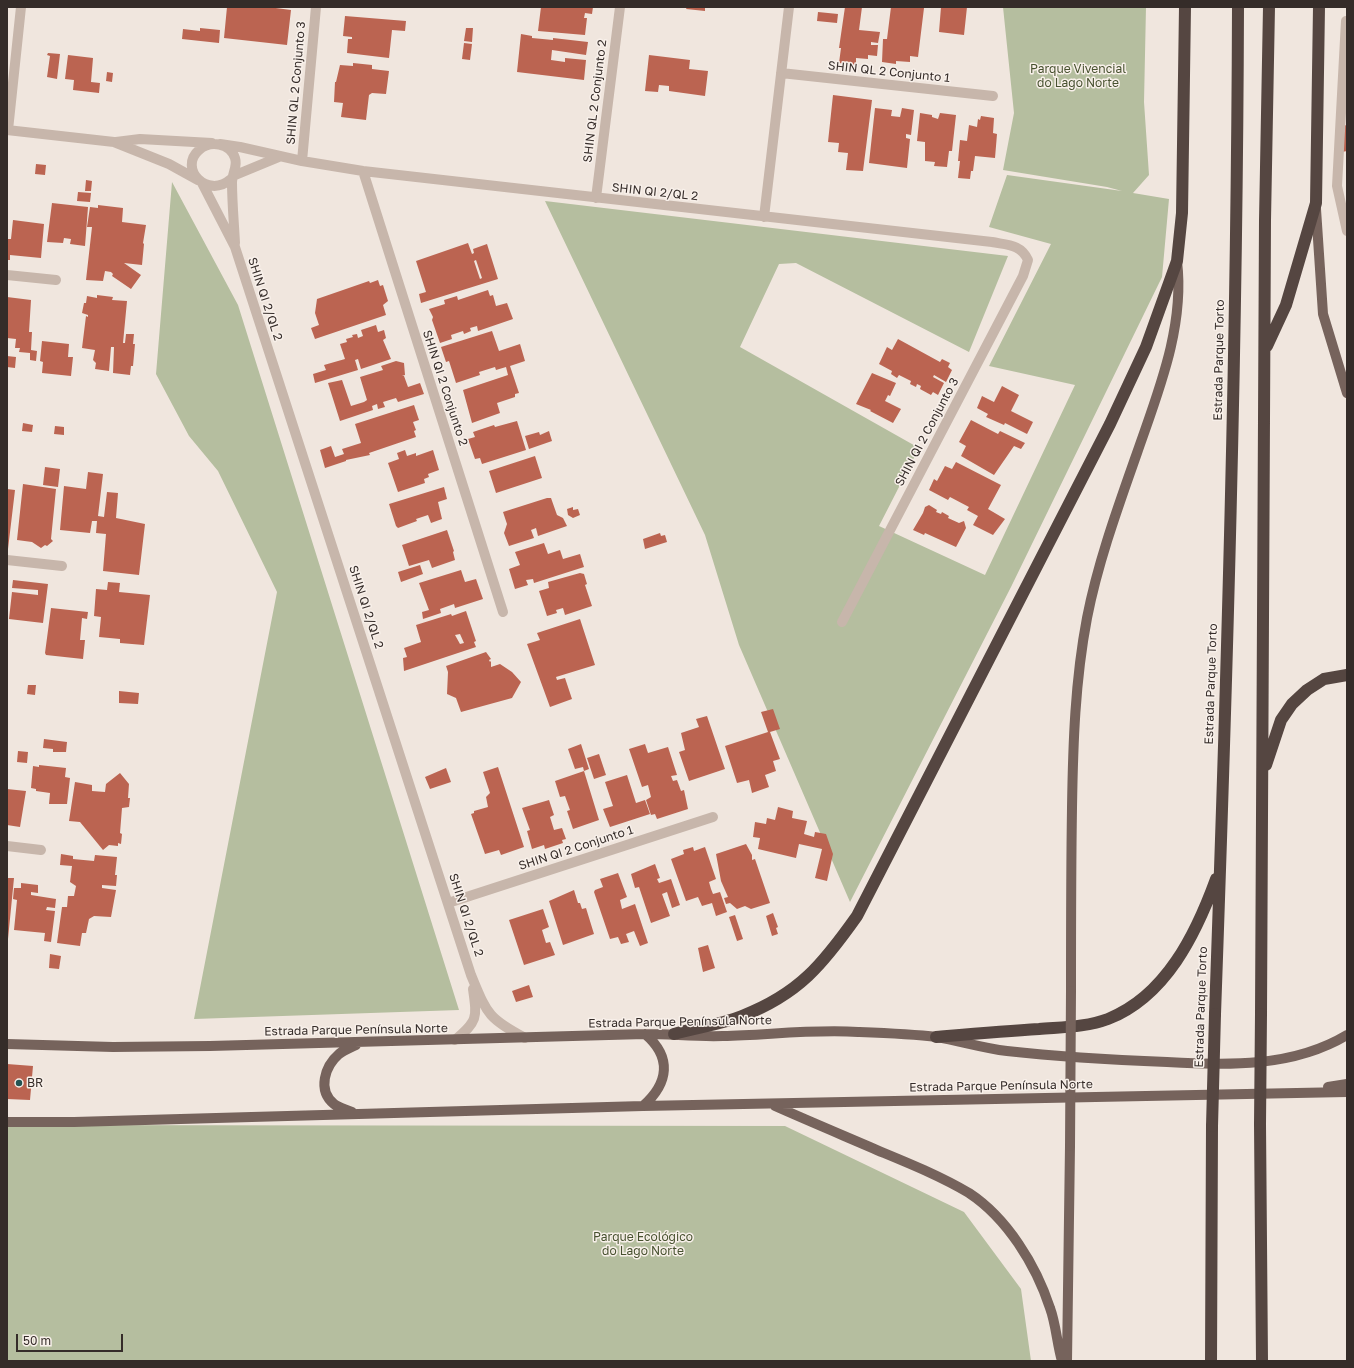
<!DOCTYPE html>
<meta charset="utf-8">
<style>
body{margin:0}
#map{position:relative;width:1354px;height:1368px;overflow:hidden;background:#f0e6de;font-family:"Golos Text",sans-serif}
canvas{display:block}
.frame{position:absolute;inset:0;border:8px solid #352c29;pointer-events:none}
.scale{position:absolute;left:16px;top:1334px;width:107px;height:18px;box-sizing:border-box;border:2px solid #352c29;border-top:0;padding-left:5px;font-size:12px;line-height:14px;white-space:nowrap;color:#352c29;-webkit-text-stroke:3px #f8f0ea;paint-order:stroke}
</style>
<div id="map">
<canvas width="1354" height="1368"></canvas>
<div class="frame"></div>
<div class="scale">50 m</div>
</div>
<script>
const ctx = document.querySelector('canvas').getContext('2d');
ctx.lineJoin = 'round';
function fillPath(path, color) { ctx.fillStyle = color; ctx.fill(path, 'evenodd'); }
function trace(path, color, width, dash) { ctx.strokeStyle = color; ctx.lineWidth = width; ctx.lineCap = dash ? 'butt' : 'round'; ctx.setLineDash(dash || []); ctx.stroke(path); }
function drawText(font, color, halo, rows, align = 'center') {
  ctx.font = font + ' "Golos Text",sans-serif'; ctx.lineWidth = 3; ctx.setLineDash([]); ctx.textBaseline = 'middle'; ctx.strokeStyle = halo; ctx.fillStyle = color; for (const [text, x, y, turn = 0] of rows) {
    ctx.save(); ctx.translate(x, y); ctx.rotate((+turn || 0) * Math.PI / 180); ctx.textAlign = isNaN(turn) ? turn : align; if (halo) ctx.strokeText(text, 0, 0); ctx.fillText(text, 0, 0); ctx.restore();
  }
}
const green = new Path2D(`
 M1003,7H1146L1144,102L1149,175L1133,193L1169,199L1162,277L1011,587L850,902L739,645L705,535L545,201L1008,256L969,352L796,263L779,264L740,347L919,448L879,526L985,575L1075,385L989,366L1051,244L989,227L1007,175L1122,191L1107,187L1003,170L1014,113Z
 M172,182L238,305L459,1010L194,1019L277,592L218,471L189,436L156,374Z
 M7,1125L785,1126L964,1212L1021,1289L1031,1361H7Z`);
const building = new Path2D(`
 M227,7H268L291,10L287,45L224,38Z
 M541,7H593L592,14L585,13L584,18H587L585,35L538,31Z
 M687,7H705V11L686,9Z
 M845,7H862L859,30L880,32L878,43L871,42V45H878L877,56L868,55V59L856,58V65L839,63L841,48H839Z
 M891,7L924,8L918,57L910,56V62L896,61V64L882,62L883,39H887Z
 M941,7H967L964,35L939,32Z
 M818,12L838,14L837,23L817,21Z
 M345,16L406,21L405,31L392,30L389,58L347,53L348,39H352V37L343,36Z
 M200,28L220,30L219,43L182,39L183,29L200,31Z
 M466,28H473L472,42L464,41Z
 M521,34L532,36V38L553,40V38L588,42L586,55L552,50L551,60L565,62V58L586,60L584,80L517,72Z
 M464,43L472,44L470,60L462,59Z
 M48,53L60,54L57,79L47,77L50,56L47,55Z
 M68,55L93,58L91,82L100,83L99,93L73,90L74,80L65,79Z
 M649,55L690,60L689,69L708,71L705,96L669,91V86L659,85L658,92L645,91Z
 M353,63L372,65V69L389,71L386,94L372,93L369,95L366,120L341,117L343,103L334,102L335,82H336L340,65L353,66Z
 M107,72L113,73L112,82L106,81Z
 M833,95L872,100L863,171L846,170L848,153L838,152L839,143L828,142Z
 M875,108L892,110L891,116L900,117L902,108L914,110L911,135L906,134V138L910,139L907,168L869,163Z
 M920,113L932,115V117L938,119L940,113L956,115L952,151H949L947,167L934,166L935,162L925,161V142L917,141Z
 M981,116L994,118L993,133L997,134L995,158L975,156L973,171H971L970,179L958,178L960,161H958L960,140L967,141L969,125L977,127L978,119L980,120Z
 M1347,125V151L1342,152L1337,127Z
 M36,164L46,165L45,175L35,174Z
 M86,180L92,181L91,191H85Z
 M78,192L91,193L90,202L77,201Z
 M52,203L88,207L85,246L70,244L71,239L64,238L63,243L47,242Z
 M98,205L123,208L122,222L146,225L143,243L144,244L142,265L124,263L141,275L131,289L112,276L113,274L111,272L105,271L103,281L86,280L92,227H87L90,207L98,208Z
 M13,220L44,224L41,258L10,255V260H7V239H11Z
 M468,243L472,254L474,253L473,249L487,244L498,279L421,303L419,294L426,292L416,261ZM476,260L482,278L480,279L474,261Z
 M378,280L380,286L383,285L388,301L383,305L386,315L315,339L311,328L319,325L315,313L317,299L369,281L370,283Z
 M488,290L490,296L493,295L496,306L507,303L513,319L478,331L477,326L470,328L471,331L464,334L463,331L451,335L452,339L440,343L432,320L433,317L429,309L445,304L444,300L457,296L458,300Z
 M97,295L113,297L112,300L127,301L123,343H125L126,334H134L133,344H135L133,366H131L130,375L113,373L114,347H111L109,371L95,369L96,363L93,360L95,350L82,348L86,316L88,317V315L82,313L84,303H86L87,296L97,298Z
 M7,297L31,300L29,332H32L31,350L37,351L36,361L30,360V353L19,352L20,348H15L16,339L7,338Z
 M376,325L378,332L384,330L386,338L383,340L391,359L361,369L358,359L355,360L358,370L315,383L313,374L326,370L324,365L345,359L340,344L347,342L346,339L353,337L352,335L357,334L358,338L363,336L361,330Z
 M492,331L499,351L520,344L525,361L510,366L519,393L515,394V397L497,403L500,413L472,423L463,390L508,375L506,367L496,370L495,367L479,372L480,375L456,383L449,361L446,362L441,347Z
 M898,339L940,362L942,359L950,363L948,367L952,370L946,382L934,375L933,377L944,383L938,395L933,392L931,395L920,389L921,386L917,384L916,387L910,384L911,381L899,375L897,378L891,374L892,371L879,364L887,347L892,350Z
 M42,341L69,344L68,357H73L71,376L42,373L43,362L40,361Z
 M7,356L16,357L15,368L7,367Z
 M396,361L404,363L405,375L402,376H404L408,387L420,383L424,394L398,402L396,398L383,402L385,407L378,409L377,404L372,406L373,410L340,421L328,383L342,380L351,406L364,402L367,400L360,377L383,370L381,366Z
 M872,373L896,383L890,396L888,395L885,401L901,409L893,423L870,411L871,410L856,404Z
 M1002,386L1019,395L1011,411L1033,422L1027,434L1005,423L1004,425L986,417L988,414L977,408L982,396L994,402Z
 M414,405L419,420L413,422L416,430L414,431L416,437L369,453L370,455L346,460V461L325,468L320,450L331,446L335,457L344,454L342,449L361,443L355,424Z
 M971,420L998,434L1000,431L1025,443L1021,449L1014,446L994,475L961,456L966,446L959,442Z
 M517,421L526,450L482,464L480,458L475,459L468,439L475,437L473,432L494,425L495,427Z
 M23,423L33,425L32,432L22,431Z
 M55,426L64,427V435L54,434Z
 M549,431L552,441L529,449L525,436L539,432L540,435Z
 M405,450L407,456L416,453V456L433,450L439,470L428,474L429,477L424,479L425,483L398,492L388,463L399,459L397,453Z
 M535,456L542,478L496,493L489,471Z
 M956,462L1001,485L988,509L1005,519L993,535L973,525L978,516L967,510L969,507L950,497L948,500L929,490L934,479L937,481L945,466L952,469Z
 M45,467L60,469L58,487L43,485Z
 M88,472L103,474L98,516L104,517L107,492L118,493L116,518L145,524L139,575L103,571L106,534L96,533L97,521H92L90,533L60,530L64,486L86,489Z
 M23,484L56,489L51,539L53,541L47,546L45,545L41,548L32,542L17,540Z
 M444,487L447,499L438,502L442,519L431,523L428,515L416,519L417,521L398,528L396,526L389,504Z
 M7,489L15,490L8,549H7Z
 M547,498H551L557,515L563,518L567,526L538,536L536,528L531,530L534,538L509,546L504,533L507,524L503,512Z
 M929,505L937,510L936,512L941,514L942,512L949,516L948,518L959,523L964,521L966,528L956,547L925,533L924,535L913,530L923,513L925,507Z
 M573,507V510L578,509L580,515L573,518L568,515L567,509Z
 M447,530L454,551L453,552L455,560L432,568L429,560L409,566L402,545Z
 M660,533L661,536L665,535L667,542L645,549L643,539Z
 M544,543L548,554L560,550L563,559L580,554L584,567L534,583L533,579L526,580L528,585L515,589L509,569L520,565L515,552Z
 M420,565L423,574L401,582L398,572Z
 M461,570L465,582L476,579L483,599L455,608L454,604L440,609L441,613L423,619L422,612L429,610L419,583Z
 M580,573L584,574L587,584L585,585L592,606L565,615L563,608L556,610L557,613L547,616L539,591L549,588L548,582Z
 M13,580L48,584L43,623L9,619L12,592L38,595V590L12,588Z
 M108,582L120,583L119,592L150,595L144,645L120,643V639L99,637L101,617L94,616L96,589L107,590Z
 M51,608L88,612L87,619L82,618L80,640H85L83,659L46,655L45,653Z
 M466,611L476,641L474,642L476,647L404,671L403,658L407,657L404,648L421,642L416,625L448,615L451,614L452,616ZM460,634L464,643L460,644L455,635Z
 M580,619L595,665L556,677L557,680L565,678L572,699L550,707L527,644L540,640L537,633Z
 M486,652L491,659L489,660L490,662L491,661V667L500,664L512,672L521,682L512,698L461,712L456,698L447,694L448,672L446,666Z
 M28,685H36L35,695L27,694Z
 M119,691L139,693L138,704L119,703Z
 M773,709L780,729L770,732L780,759L773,761L776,771L765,775L769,787L752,793L749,780L737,783L725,746L768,732L761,712Z
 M707,716L725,769L689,781L679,752L685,750L681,733L699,727L696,719Z
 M44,739L67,742L66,752H53V749L43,748Z
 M581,744L589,769L584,771L583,767L575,769L568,749Z
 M645,744L648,753L668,747L677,775L671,776L673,781L677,780L681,791L684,790L688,809L657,819L655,814L651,815L646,800L651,797L648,785L642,787L629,749Z
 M18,751L28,752L27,763L17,762Z
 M599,754L606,775L594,779L587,758Z
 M39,765L66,768L65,777L70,778L67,804H49L50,793L36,791V789L31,788L33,766L39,767Z
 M498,767L524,847L501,855L499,850L485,854L471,814L474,813V811L488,807L486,797L490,793L483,772Z
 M446,768L451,782L430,789L425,777Z
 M584,771L599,820L573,829L567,811L570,810L565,796L560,797L555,781Z
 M120,773L129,784L128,798H130L129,807L122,808L120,833L122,834L121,844L118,843V846L109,845L103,850L80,822L69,821L75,782L92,785V791L105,792L106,784Z
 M627,775L636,803L645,800L650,814L610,827L603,809L613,806L605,782Z
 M7,789L26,791L20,827L7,825Z
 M549,800L554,815L550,817L554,830L562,828L566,839L562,840L563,843L545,849L544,845L532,849L527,831L530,830L522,808Z
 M778,807L793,811L792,818L807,821L804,834L814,837L815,832L826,834L833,854L827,881L815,878L822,849L799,844L796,858L758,849L760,838L753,837L755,822L766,824L767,818L775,820Z
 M746,844L752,855V860L755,859L770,903L751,909L745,906L737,909L730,903L726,904L724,898L728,897L721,881L716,854Z
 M693,847L694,851L705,847L716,879L709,882L711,889L713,894L720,892L727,912L716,916L712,903L702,906L698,897L686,901L671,859L684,854L683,850Z
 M61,854L73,856V859L94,861L95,855L117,857L115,875H117L116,886L102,885V888L116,890L111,917L94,916L89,919L86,933H82L80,946L57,943L62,907H67L68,896H74L76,886L70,882L72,866L60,865Z
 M655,864L660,878L657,879L659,883L671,879L680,905L672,908L667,892L662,894L670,916L651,923L639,887L635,888L631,874Z
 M618,873L627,897L620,900L622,909L635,904L648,943L640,946L634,931L626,934L629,942L621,944L618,937L610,939L594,892L595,890L603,887L600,879Z
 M7,878H14L8,939H7Z
 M21,883L38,885V893L31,892V895L56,899L55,908L47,907L46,910L55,911L51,942L44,941L45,933L14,930L17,900L13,899L14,888H21Z
 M574,890L578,903H580L582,909L586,908L594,934L563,945L549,901Z
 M543,909L549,927L542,930L546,943L550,942L555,955L524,965L509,920Z
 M773,913L778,927L776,928L778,934L772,936L766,916Z
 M735,915L743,939L737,941L729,917Z
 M708,945L715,968L703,972L698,948Z
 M50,954L61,956L59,969L49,968Z
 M529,985L533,997L516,1002L512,991Z
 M7,1064L33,1066L30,1100L7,1099Z`);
const minor = new Path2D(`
 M1346,21L1337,186L1347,231
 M781,73L993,96
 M7,130L114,142L169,164L198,180
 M8,130L21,7
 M116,142L140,139L212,143
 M220,144L240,147L302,161L363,171L992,242C1007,245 1021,244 1028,260L1023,276L842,622
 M302,161L316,7
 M363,171L503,612
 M233,176L279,157
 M231,179C207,200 178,168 199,150C210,140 230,143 235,158C238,167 232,173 232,182C232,202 234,223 235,243
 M202,183L235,247L471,975C487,1013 487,1018 525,1038
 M596,198L620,7
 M764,217L789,7
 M7,275L56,280
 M7,560L62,566
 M7,846L41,850
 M448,903L713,817
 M455,1040C478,1021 477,1018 473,989`);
const major = new Path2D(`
 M1316,209L1323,314L1347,393
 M1071,991C1071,930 1071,869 1072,808C1073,744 1075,681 1087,618C1098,562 1118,507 1137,453C1158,392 1185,327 1177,261
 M7,1044L113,1047L210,1046L645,1034C671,1034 697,1037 723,1036C768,1035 813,1029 858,1032C884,1033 911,1034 937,1037C960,1041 983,1048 1007,1051C1060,1057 1113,1060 1167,1062C1228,1065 1292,1068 1347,1035
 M1328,1087L1347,1084
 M643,1106C669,1083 672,1057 645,1034
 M775,1106C811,1122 847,1137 884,1153C913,1165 942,1177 969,1193C1007,1218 1036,1265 1050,1308C1056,1324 1057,1344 1062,1361
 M352,1112C346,1109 339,1108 334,1104C317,1090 325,1066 339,1054C344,1050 350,1048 356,1045
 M7,1122H74L643,1106L1347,1092
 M1067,1361L1070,1146`);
const highway = new Path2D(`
 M1267,346L1286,305L1316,203L1319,7
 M1266,765L1281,720L1292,704L1307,690L1324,679L1347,675
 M1215,1014C1227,678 1237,343 1238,7
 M1261,1014L1265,220L1269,7
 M674,1034C697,1027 720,1025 742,1016C799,994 823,964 857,916L1110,424L1146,347L1177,261L1182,213L1185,7
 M936,1037C971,1034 1005,1031 1039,1029C1062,1027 1087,1027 1108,1019C1166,996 1196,934 1216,879
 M1260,1124L1262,1361
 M1211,1361L1212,1126`);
const majorBridge = new Path2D(`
 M1070,1146L1071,991`);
const highwayBridge = new Path2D(`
 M1260,1124L1261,1014
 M1212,1126L1215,1014`);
const markers = [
 [19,1083,4,"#235353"]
];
const parkNames = [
 ["Parque Vivencial",1078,69],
 ["do Lago Norte",1078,83],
 ["Parque Ecológico",643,1237],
 ["do Lago Norte",643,1251]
];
const streetNames = [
 ["SHIN QL 2 Conjunto 1",889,72,6],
 ["SHIN QL 2 Conjunto 3",296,83,-85],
 ["SHIN QL 2 Conjunto 2",595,101,-83],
 ["SHIN QI 2/QL 2",655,192,6],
 ["SHIN QI 2/QL 2",265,299,72],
 ["Estrada Parque Torto",1219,360,-89],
 ["SHIN QI 2 Conjunto 2",445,388,72],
 ["SHIN QI 2 Conjunto 3",927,432,-62],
 ["SHIN QI 2/QL 2",366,607,72],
 ["Estrada Parque Torto",1211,684,-88],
 ["SHIN QI 2 Conjunto 1",576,848,-18],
 ["SHIN QI 2/QL 2",466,915,72],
 ["Estrada Parque Torto",1201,1007,-88],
 ["Estrada Parque Península Norte",680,1022,-1],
 ["Estrada Parque Península Norte",356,1030,-1],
 ["Estrada Parque Península Norte",1001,1086,-1]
];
const poiNames = [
 ["BR",27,1083]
];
fillPath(green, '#b5be9f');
fillPath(building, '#bb6451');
trace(minor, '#c7b6ab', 10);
trace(major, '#76635c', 10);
trace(highway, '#554641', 12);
trace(majorBridge, '#76635c', 10);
trace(highwayBridge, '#554641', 12);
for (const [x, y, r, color] of markers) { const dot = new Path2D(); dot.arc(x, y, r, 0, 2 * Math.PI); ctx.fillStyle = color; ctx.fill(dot); trace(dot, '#f8f0ea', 1.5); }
drawText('12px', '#47512f', '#f8f0ea', parkNames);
drawText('12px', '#352c29', '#f8f0ea', streetNames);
drawText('12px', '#352c29', '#f8f0ea', poiNames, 'left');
</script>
